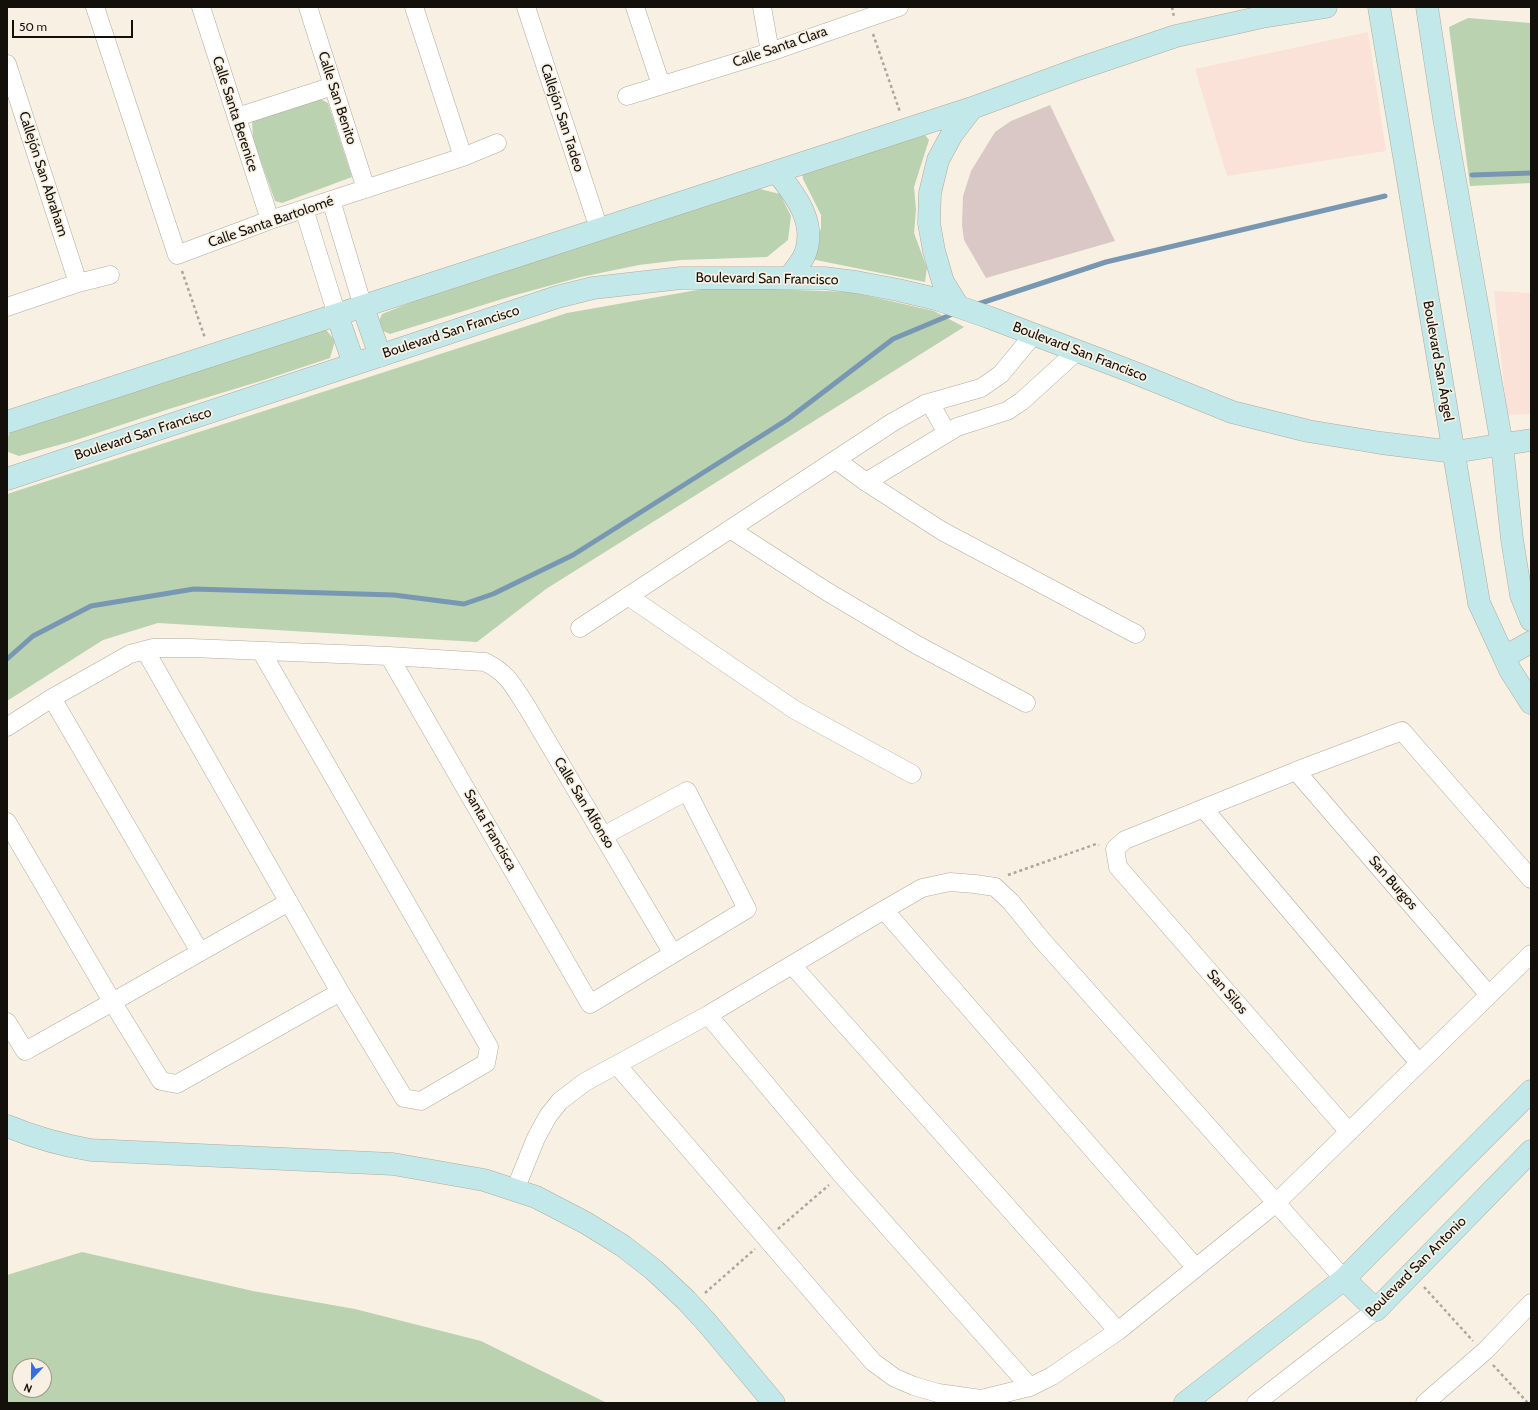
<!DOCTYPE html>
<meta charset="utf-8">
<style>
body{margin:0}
#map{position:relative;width:1538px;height:1410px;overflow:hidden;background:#f8f1e3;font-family:Cabin,sans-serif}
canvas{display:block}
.frame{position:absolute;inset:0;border:8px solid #13100c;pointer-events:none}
.north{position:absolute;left:12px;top:1358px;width:40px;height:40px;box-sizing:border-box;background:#f8f1e3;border:1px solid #9c978d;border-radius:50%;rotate:202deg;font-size:11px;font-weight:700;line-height:16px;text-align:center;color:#13100c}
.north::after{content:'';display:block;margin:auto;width:14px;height:18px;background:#396edd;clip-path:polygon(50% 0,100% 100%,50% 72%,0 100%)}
.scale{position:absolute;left:12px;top:20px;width:121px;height:18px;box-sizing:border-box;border:2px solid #13100c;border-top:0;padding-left:5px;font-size:12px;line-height:14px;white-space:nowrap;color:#13100c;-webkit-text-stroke:3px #f8f1e3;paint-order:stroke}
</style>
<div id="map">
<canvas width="1538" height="1410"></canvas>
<div class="frame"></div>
<div class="north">N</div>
<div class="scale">50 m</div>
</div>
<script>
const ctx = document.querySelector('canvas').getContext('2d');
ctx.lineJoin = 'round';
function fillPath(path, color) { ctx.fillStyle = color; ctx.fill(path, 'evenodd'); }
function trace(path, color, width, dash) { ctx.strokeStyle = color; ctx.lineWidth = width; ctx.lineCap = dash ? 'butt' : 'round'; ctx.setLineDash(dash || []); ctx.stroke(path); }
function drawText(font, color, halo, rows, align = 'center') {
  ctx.font = font + ' Cabin,sans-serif'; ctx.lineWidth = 3.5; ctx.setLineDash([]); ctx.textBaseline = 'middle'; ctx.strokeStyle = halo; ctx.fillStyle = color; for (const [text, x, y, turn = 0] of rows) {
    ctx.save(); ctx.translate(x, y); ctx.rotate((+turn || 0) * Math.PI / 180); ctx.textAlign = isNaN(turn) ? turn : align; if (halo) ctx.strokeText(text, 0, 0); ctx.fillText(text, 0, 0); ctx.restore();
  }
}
const education = new Path2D(`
 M1368,32L1386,151L1227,176L1195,69Z
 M1494,291L1531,293V414L1507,415Z`);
const green = new Path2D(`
 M1468,18L1531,23V183L1470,186L1449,27Z
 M317,97L328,103L352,177L282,203L275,201L253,139L252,121Z
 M925,135L929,140L914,187L916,210L914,233L927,268L925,282L811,259L821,228V215L803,179L802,172Z
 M756,188L780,194L791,216L788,240L767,257L681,260L639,265L581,277L512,296L390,334L376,328L382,314L427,296Z
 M714,287L851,292L934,311L964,327L546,589L477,642L158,623L103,640L7,701V494L567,313Z
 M324,327L335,341L330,358L264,380L169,409L73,441L19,456L8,452L7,438L13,427Z
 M82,1252L253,1291L355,1309L481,1341L607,1403H7V1275ZM20,1366H44V1390H20Z`);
const stream = new Path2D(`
 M1472,175L1531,173
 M975,305L1106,262L1385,196
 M7,659L33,636L91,606L194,589L394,595L464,604L493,594L573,555L788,419L893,339L955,313`);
const building = new Path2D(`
 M1050,105L1115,241L986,278L964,240L962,225L963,196L971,171L995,132L1011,121Z`);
const path = new Path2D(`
 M1172,7L1174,17
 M873,34L900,112
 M182,271L205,338
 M1008,875L1096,844L1099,845
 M778,1229L829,1185
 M1424,1287L1473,1341
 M705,1293L755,1249
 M1493,1365L1528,1403`);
const street = new Path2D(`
 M95,7L177,255L270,220L463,157L497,143
 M201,7L270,220
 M308,7L366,189
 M414,7L463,157
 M526,7L599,229
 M635,7L661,85
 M762,7L770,52
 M7,64L78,283
 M627,96L770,52L899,7
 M237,117L333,86
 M331,200L363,307
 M304,209L337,315
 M7,307L78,283L110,275
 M930,403L947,433
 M836,460L866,482L942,531L1136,634
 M866,482L957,427L1007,411L1022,401L1077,351
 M730,529L826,591L917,645L1026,703
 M628,596L733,668L795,710L912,774
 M580,628L893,422L925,404L981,388L1001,374L1034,334
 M145,650L340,992L404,1098L421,1101L486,1063L489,1047L261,651
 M389,656L590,1004L747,909L687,791L603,836
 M52,698L200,952
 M7,727L52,698L130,654L153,648H191L389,656L485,662C509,674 513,686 527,707L673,954
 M1296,771L1489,995
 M1204,809L1419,1063
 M7,822L113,1003L161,1081L177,1084L340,992
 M884,910L1196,1268
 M792,965L1118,1331
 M708,1015L841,1174L1030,1387
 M7,1022L25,1051C114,1002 201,951 289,902
 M617,1065L873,1362L895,1378L914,1386L938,1393L981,1399L1030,1387L1052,1376L1118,1331L1276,1203L1531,954
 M1349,1132L1118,867L1115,849L1125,840L1296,771L1402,731L1531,879
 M515,1190L536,1138L548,1116L560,1101L585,1082L708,1015L877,914L922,888L950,882L975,884L995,887L1011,902L1041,939L1344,1279
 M1256,1403L1376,1310
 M1425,1403L1485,1351L1531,1303`);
const secondary = new Path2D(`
 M1379,7L1479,603L1510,670L1531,703
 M1427,7L1444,118L1502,445L1512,539L1521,595L1531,620
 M777,172C795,195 817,222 805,254C802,262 794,270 790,277
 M958,306L943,282L934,251L929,223L930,193L938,160L952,134L972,108
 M363,307L380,356
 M337,315L354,364
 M7,422L972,108L1078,69L1176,36L1262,17L1326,7
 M7,479L557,297L593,288L681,278H824L856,282L898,290L936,299L988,317L1130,371L1232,412L1308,431L1381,443L1454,452L1531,440
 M1504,657L1531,642
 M7,1126C34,1137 61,1145 91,1150L393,1164L484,1180L536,1197L586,1223L623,1246L654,1270L686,1300L708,1324L774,1403
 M1344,1279L1376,1310L1531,1151
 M1185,1403L1344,1279L1531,1091`);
const streetNames = [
 ["Calle Santa Clara",780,47,-19],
 ["Calle San Benito",337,98,72],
 ["Calle Santa Berenice",235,114,72],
 ["Callejón San Tadeo",562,118,72],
 ["Callejón San Abraham",43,174,72],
 ["Calle Santa Bartolomé",271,222,-19],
 ["Boulevard San Francisco",767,279,1],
 ["Boulevard San Francisco",451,332,-18],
 ["Boulevard San Francisco",1080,352,21],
 ["Boulevard San Ángel",1438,361,80],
 ["Boulevard San Francisco",143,434,-18],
 ["Calle San Alfonso",584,803,59],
 ["Santa Francisca",490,830,60],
 ["San Burgos",1393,883,49],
 ["San Silos",1227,992,49],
 ["Boulevard San Antonio",1416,1267,-45]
];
fillPath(education, '#fae2d8');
fillPath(green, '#bbd2b1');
trace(stream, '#7897b3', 5);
fillPath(building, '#dac8c6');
trace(street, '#b1aa9d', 19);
trace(secondary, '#b1aa9d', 23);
trace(path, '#aca79c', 2.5, [3, 3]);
trace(street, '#fff', 18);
trace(secondary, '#c3e8ea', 22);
drawText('14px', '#13100c', '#f8f1e3', streetNames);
</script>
